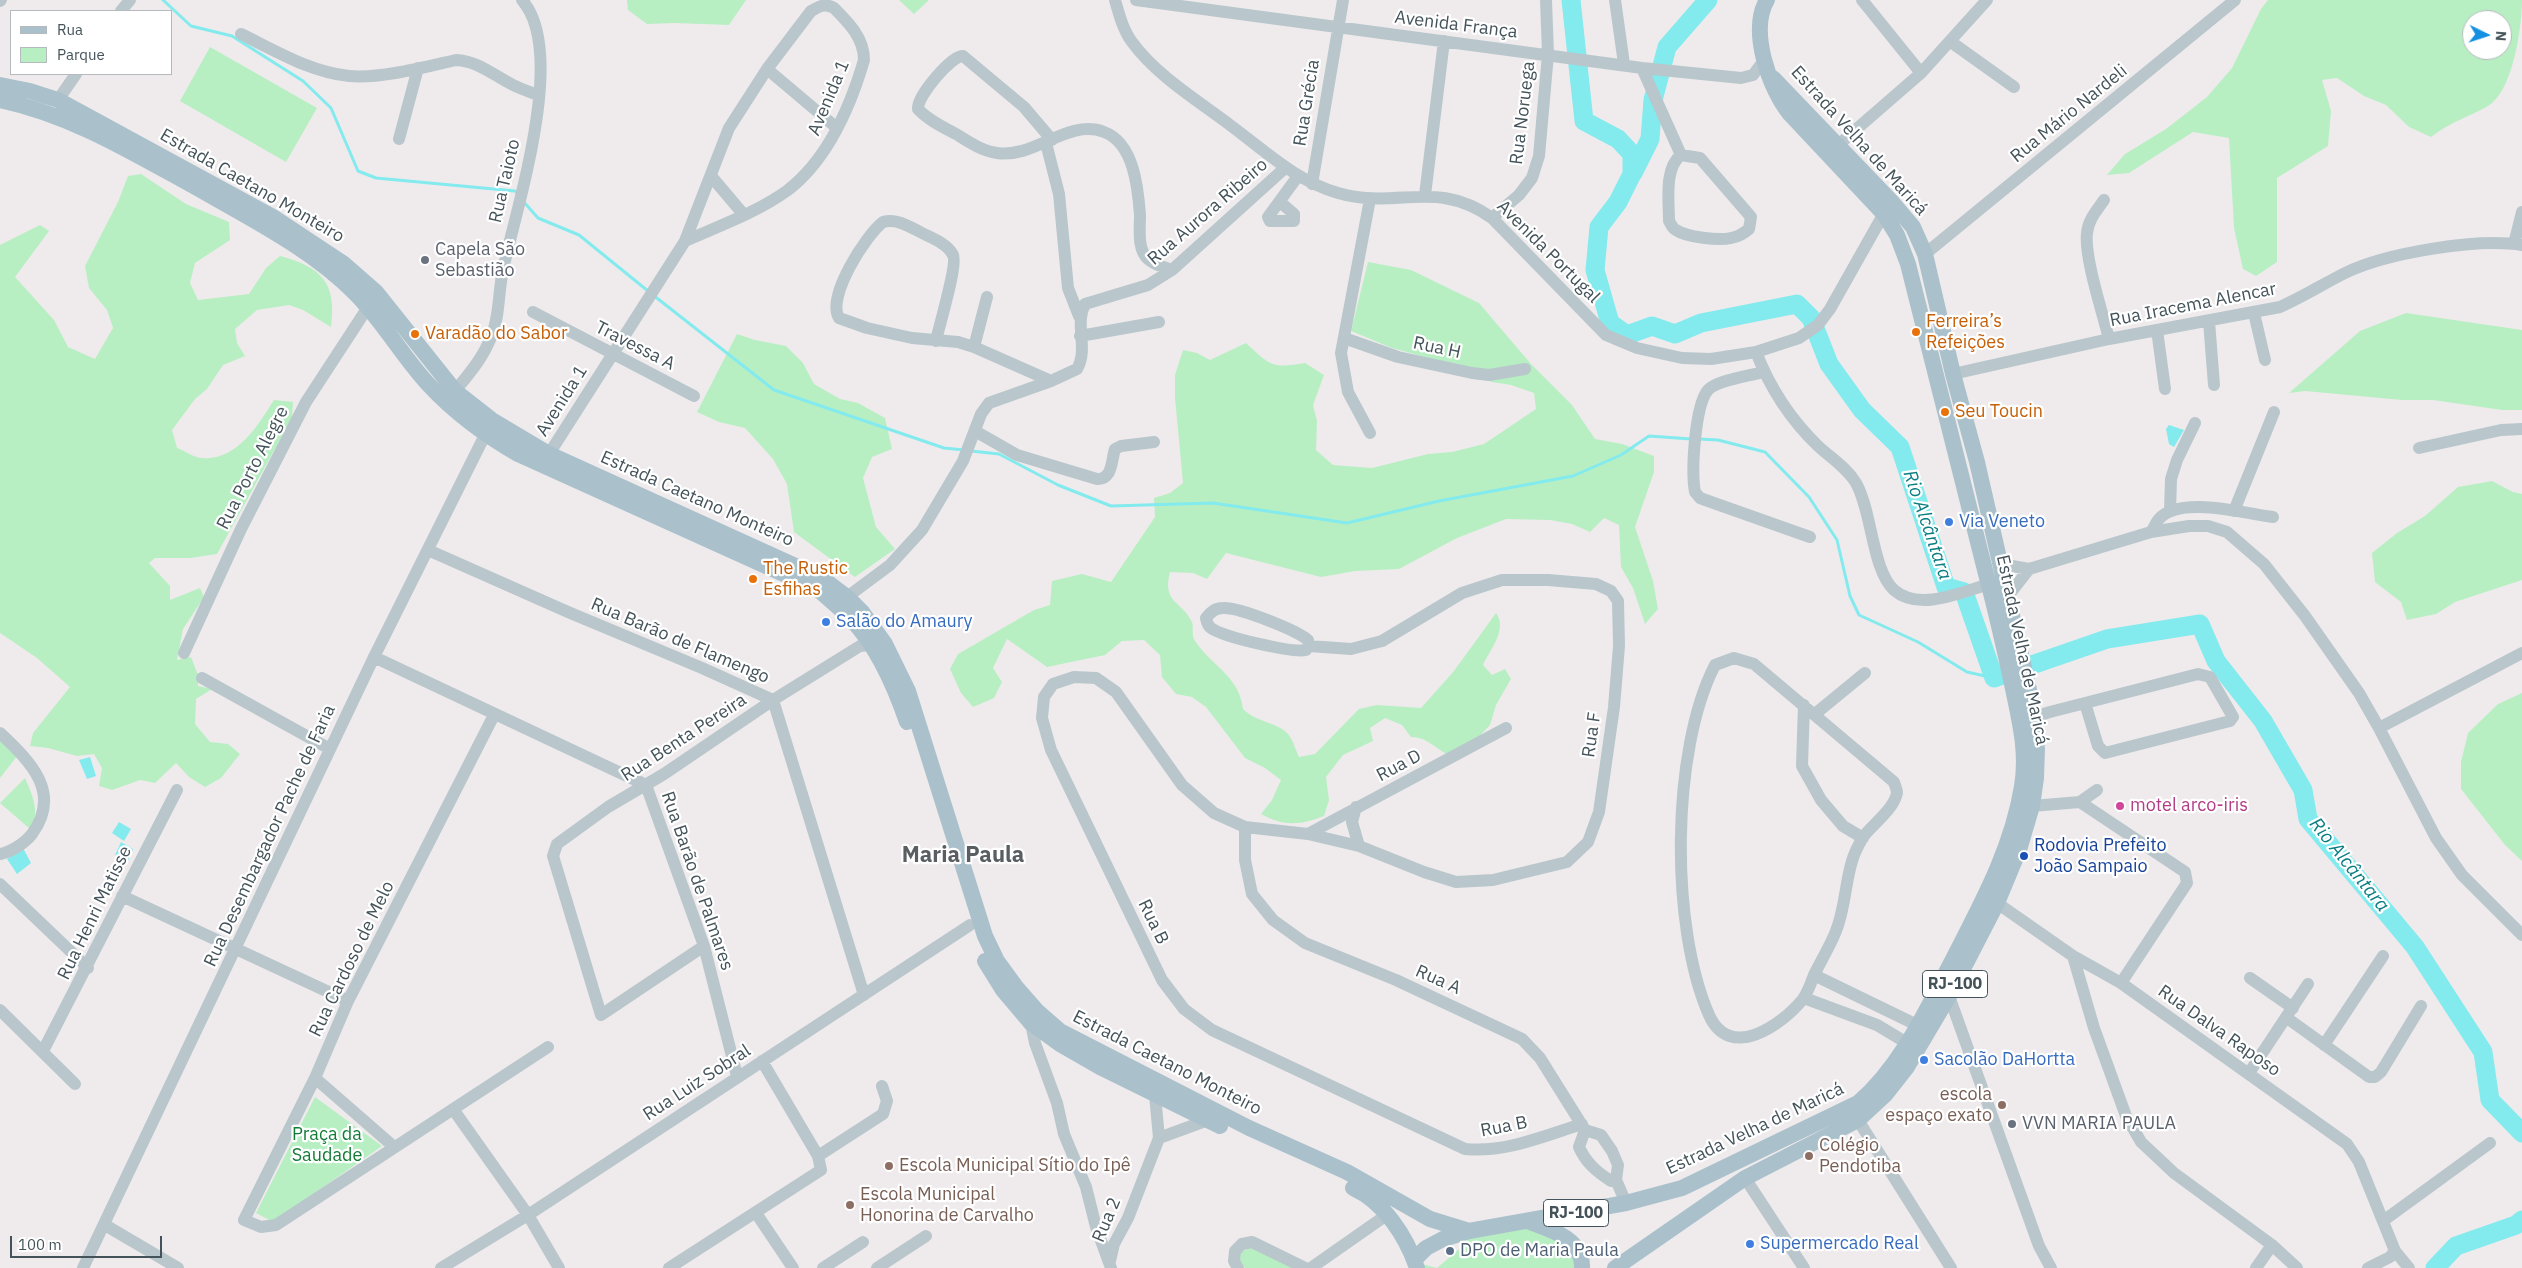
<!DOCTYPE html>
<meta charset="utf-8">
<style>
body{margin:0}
#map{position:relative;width:2522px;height:1268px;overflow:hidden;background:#efebec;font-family:"IBM Plex Sans",sans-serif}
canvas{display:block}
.legend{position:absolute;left:10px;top:10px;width:162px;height:65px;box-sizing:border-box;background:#fff;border:1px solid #b4babd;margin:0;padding:6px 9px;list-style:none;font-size:15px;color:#44535a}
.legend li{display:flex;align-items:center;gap:10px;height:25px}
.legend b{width:25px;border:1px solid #b4babd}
.north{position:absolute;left:2462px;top:10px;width:50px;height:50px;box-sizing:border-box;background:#fff;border:1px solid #b4babd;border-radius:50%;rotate:94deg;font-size:14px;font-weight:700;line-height:20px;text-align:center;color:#44535a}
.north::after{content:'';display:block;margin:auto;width:18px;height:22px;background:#1390e1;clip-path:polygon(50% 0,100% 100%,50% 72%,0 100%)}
.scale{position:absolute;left:10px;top:1236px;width:152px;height:22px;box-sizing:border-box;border:2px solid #44535a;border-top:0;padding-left:6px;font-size:15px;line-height:18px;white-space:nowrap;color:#44535a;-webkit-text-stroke:4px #fff;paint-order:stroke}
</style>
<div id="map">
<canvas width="2522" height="1268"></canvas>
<ul class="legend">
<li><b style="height:6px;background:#aac1cc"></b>Rua</li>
<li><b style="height:14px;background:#b7efc3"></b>Parque</li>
</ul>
<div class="north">N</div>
<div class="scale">100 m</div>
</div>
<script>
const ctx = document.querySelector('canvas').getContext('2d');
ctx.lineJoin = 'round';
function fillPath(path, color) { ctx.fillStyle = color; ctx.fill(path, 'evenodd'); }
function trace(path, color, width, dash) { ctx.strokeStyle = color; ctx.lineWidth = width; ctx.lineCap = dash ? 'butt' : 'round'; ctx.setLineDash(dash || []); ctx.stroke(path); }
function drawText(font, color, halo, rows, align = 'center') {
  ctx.font = font + ' "IBM Plex Sans",sans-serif'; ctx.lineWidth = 4.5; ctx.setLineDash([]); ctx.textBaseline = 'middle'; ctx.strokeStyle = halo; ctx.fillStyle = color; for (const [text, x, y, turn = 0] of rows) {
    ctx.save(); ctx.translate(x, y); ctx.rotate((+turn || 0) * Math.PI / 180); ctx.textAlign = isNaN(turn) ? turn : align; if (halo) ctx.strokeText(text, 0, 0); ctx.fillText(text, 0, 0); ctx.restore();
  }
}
const green = new Path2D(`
 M627,0H746L729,25L674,23L647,24L628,10Z
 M899,0H929L914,14Z
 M2268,0H2522C2522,27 2513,91 2488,106C2467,118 2452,121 2431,137L2409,127L2386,105L2364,96L2337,78L2322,80L2331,111L2328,146L2277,178V262L2256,276L2243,269L2234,228L2229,138L2193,132L2129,173L2107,175L2125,154L2166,129L2207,97L2232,68L2261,9ZM2472,20H2502V50H2472Z
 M210,47L317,108L286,162L180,101Z
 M141,174L186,204L229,222L230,240L195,263L190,283L198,300L249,294L266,268L280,256C321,267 337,282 331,327L303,310L289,305L257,310L235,329L237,343L245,356L223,365L207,389L195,399L172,430L177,448C185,451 195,458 202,458C237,461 258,425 274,400L293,402L292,418L217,554L190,558H155L149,563L170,586V600L200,588L204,597L183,629L177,660L191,657L198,675V686L212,689L196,699L195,724L210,742L228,744L240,754L221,778L205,787L189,777L176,763L155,783L140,780L112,790L99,786L102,768L94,754L77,756L48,748L30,746L33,733L70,687L37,658L0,633V245L40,225L49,231L15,277L54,320L68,347L95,359L113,328L107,310L89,288L85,266L118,202L128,176Z
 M1368,262L1411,270L1479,303L1531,364L1572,405L1595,439L1622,444L1654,456V472L1635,527L1653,581L1658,609L1645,624L1633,588L1621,567L1619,525L1604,518L1590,532L1572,524L1550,520L1506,519L1457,538L1399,569L1355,571L1321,577L1226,553L1207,579L1193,573L1170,572C1162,603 1181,600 1192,622C1194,628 1191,635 1195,641C1211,665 1240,677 1243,709C1256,722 1275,722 1286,732C1293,738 1295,749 1299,757L1315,754L1359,709L1377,705L1421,708L1454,671L1496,613C1508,629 1490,650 1483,665L1492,675L1505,669L1511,679L1496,705L1490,725L1475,741L1451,756C1435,749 1428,737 1411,737L1402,725L1385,718L1370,728L1373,741L1343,755L1326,777L1329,800L1324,816C1301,825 1284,827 1261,814L1272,800L1281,780L1265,768L1245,758L1206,707L1192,697L1176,694L1162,677L1160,655L1144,640L1122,641L1105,655L1047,667L1007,639L993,668L1002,682L994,698L973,707L961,693L950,669L958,654L1034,610L1050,605L1052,581L1082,574L1111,582L1155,517L1154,498L1170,493L1183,483L1175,398V375L1183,350L1197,353L1210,360L1246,343C1270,365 1271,369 1305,363L1324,375L1313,405L1317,421L1316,450L1333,465L1372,468L1428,454L1452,452L1484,444L1536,409L1534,393L1511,385L1492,382L1436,360L1392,348L1351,331Z
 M2406,313L2522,330V410H2502L2433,400H2402L2305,391L2289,393L2360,331Z
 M737,334L755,340L786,346L803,363L814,384L840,399L858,403L885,418L892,449L872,457L863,478L876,527L895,549L855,577L794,532L787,484L773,459L745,428L719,422L697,412Z
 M2492,481L2513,492L2522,494V580L2455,602L2436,614L2407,620L2401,602L2375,582L2372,553L2397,533L2425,516L2458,487Z
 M2522,693V861L2505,845L2461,789V762L2468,733L2498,704Z
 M0,739L18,755L0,778Z
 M25,778C32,794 41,813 30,829L0,803Z
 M315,1097L382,1146L273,1222L256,1213Z
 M1523,1227L1559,1237L1576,1262L1574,1268H1424L1422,1264L1437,1268L1464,1245L1463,1235Z
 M1251,1247L1297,1268H1245L1240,1260V1253Z`);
const water = new Path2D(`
 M2169,425L2184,430L2174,447L2169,444L2166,429Z
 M90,757L96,776L87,779L79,760Z
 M119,822L131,829L124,841L112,833Z
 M121,842L133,849L128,861L115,855Z
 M23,848L31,863L17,874L7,859Z`);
const stream = new Path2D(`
 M163,0L191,26L232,36L303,81L331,108L358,171L376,178L515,191L518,194
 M523,201L538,218L579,235L648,291
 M653,295L774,390L944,448L964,450
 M1699,439L1718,440L1765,452L1809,497L1837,540L1850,596L1859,615L1918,642L1967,672L1994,678
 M971,451L999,454L1058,485L1111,506L1213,503L1347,523L1439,501L1573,476L1621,455L1649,436L1691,439`);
const river = new Path2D(`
 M1571,0L1584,121L1618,139L1632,154V174L1618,202L1599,227L1595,270L1610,323L1627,335L1652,326L1675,334L1701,323L1797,304L1811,318L1829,364L1862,410L1900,447L1946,587L1964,592L1994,678L2107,639L2200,624L2216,661L2263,721L2303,790L2308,819L2415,947L2483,1052L2490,1100L2522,1133
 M1633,173L1650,139L1653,100L1667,47L1708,0
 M2435,1268L2456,1246L2516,1225L2522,1220`);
const minor = new Path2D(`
 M1115,0C1119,14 1123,30 1132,42C1157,76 1197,100 1230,125C1265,151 1296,181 1338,193C1397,210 1436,178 1492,218L1606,335L1637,348L1682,358L1711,359L1756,352L1799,338L1818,325L1830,309L1887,208
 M1136,0L1642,68L1741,78L1753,75L1765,59
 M1615,0L1624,64
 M1862,0L1921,73
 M0,1L1,0
 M121,11L130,0
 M241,34C276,51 310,72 349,76C380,79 425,67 456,60C478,61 493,75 513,85C521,89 530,92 538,95
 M1951,42L2014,87
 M1642,68L1681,155
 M767,69L837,128
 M58,100L76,74
 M399,139L418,68
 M1052,140L1024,107L963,56C951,56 917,96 918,109C928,120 943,127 956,134C969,142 982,151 997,153C1034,159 1068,118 1104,132C1134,143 1138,188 1140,215C1140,229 1137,249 1148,259C1154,265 1164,267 1172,270
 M1046,143L1059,194L1068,288L1079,316
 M1837,146L1921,73L1987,0
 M1681,155L1700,158L1751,217L1749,229C1744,233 1739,237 1731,238C1719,241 1686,237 1676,230C1672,228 1671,224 1669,221C1669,201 1664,168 1681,155Z
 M711,176L744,215
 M1312,184L1343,0
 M1425,195L1444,41
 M1370,199L1341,353L1348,392L1370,433
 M2104,200C2097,210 2088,220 2087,233C2084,257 2103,314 2109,339
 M1280,202L1294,214V221H1270L1268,217L1298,176
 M1492,218L1519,195L1532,178L1539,156L1548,54L1546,0
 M2514,244L2522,212
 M1925,254L2235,0
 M533,312L694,396
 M2254,313L2265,360
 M2209,321L2214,385
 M2157,330L2165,389
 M1080,336L1159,322
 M1344,338L1398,357L1472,373L1489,375L1525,369
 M936,341C939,326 958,264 953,255C948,244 932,238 922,233C910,227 897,218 883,222C866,235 826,297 839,318L867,328L912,338L958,342L974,347L1051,381
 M974,347L987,297
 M1756,352C1770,388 1790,419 1818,446C1831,458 1847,468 1856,483C1872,511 1872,570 1894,590C1919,612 1962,592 1989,584
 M1763,372C1750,376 1717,380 1708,390C1695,405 1691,471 1695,492L1700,498L1711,502L1810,537
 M1953,374L2109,339L2280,307C2303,297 2323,284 2345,273C2386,253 2476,238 2522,245
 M455,391C469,374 483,358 491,337C500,317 498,292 503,270C516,208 568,52 522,0
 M975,431L1017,455L1097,479C1113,479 1111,461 1115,449L1121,446L1154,442
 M2419,448L2501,430L2522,429
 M549,454L685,241L729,128L767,69L811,11C820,6 825,3 834,8C849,23 864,38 864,60C850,108 828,159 788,190C758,212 719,226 685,241
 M2170,511L2171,479L2177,460L2195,423
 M2234,511L2274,412
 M2151,532C2154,528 2156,522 2159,519C2180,495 2246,514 2273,517
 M428,550L568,612L702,668L773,700L864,995
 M2001,564L2029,569L2151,532L2189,526H2208L2227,532L2264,564L2305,616L2359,693L2379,728L2436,838L2462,875L2522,935
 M2008,596L2029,569
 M847,597L890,565L922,530L963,461L981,414L989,403L1051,381L1077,369C1089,349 1074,324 1085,304L1148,285L1172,270L1285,168
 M1309,646L1306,650C1292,653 1223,637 1211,628C1207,625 1207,622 1206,618C1211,612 1215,608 1223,608C1239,607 1296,630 1308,640L1309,646L1351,649L1382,641L1462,593L1502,580H1548L1596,584L1611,591L1618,601L1619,646L1614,707L1599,812L1588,842L1567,862L1493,880L1456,882L1424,872L1359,846L1308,834L1245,827L1214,813L1182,785L1116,692L1096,678L1074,677L1053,684L1044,697L1042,718L1051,750L1162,980L1184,1009L1212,1030L1465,1149C1505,1153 1544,1136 1582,1124
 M184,653L241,529L306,402L368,307
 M374,657L646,785L704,946L737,1076
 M1734,658L1754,664L1894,782C1895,786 1897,789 1897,793C1894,809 1873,824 1863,837C1859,844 1854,854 1852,861C1845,884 1845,909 1836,931C1830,946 1821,961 1814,975C1811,983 1808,992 1803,999C1782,1025 1730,1062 1709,1015C1670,926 1671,750 1715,665Z
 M202,678L330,749
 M1804,705L1802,766L1821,800L1843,826L1863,838
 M1815,714L1865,673
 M494,715L348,1001L315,1078L244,1220L261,1227L276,1225L548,1047
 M2034,717L2050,712L2198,674L2210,677L2233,717L2230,721L2105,753L2098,746L2085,703
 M2379,728L2522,653
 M0,733C31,762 62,793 32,834C25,843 11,852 0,854
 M2080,802L2097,790
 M2032,806L2080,802L2185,872L2187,883L2121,983
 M1356,807L1352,822L1359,846
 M1245,827V860L1252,894L1273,920L1305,943L1396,980L1522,1039L1540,1058L1585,1130L1601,1135L1612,1151L1618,1165L1616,1180
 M1308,834L1506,728
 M0,884L88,968
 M122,896L348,1001
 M1997,903L2073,956L2121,983L2347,1144L2359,1162L2395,1251L2390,1257L2368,1268
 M704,946L601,1015L553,856L557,844L608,807L664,774L773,700L860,646L878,644
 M2073,956L2094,1028L2126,1116L2141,1142L2174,1173L2272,1245L2297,1268
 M1814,975L1917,1025
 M2250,978L2293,1008
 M1949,996L2039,1246L2051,1268
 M1804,998L1877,1025L1907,1043
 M0,1010L75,1084
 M2287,1018L2369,1077H2375L2381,1072L2421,1006
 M1031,1023L1035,1043L1057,1103L1064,1134L1086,1187L1096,1227L1111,1268
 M2324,1045L2383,956
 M43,1051L177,790
 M2249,1073L2308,984
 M315,1078L393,1146
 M453,1109L528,1215L559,1268
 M1858,1120L1951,1268
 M1585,1130L1579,1147C1586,1163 1597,1172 1611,1181L1616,1180
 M1159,1138L1208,1120
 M818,1156L883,1114L887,1101L882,1086
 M1745,1178L1804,1268
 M1616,1180L1626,1203
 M756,1213L793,1268
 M2383,1221L2490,1143
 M105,1225L178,1268
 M2395,1251L2409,1268
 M1110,1261L1114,1244L1128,1218L1159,1138L1155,1095
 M83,1268L374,657L489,427
 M441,1268L528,1215L970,925
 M669,1268L821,1170L818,1156L762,1061
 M823,1268L863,1242
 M877,1268L926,1236
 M1238,1268L1234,1261L1235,1251L1242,1244L1252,1242L1305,1268
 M1311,1268L1388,1214
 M2256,1268L2272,1245`);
const major = new Path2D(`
 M0,85L30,91L58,100L273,217L344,264L376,292L455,391L492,420L549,454L822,578L847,597L862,612L885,644L908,691L985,936L997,961L1016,987L1037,1011L1060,1031L1249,1128L1347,1172L1430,1219L1469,1231
 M0,100C72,115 135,154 199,189C253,220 311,249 355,293C383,321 402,356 429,385C455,413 485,435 518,454L819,590C830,600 841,609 851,619C877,646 895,687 907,722
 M985,961L1003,990L1031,1023L1060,1044L1100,1067L1220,1126
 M1353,1188C1384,1202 1406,1236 1417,1268
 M1530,1222C1552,1230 1583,1239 1582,1268
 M1414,1260L1426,1248L1443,1239L1469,1231L1626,1203L1682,1188L1858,1103C1900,1067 1925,1013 1950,965C1979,908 2012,850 2022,786C2028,751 2019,719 2012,684C2004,647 1996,611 1986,574C1960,471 1934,368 1908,264L1897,235L1884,214L1790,114C1769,89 1749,30 1767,0
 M1615,1268L1745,1178L1858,1120L1885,1095L1907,1067L1949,996L1997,903L2019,850L2032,806L2036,778L2037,749L2030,694L1977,462L1953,374L1925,254L1913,227L1891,201L1773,78`);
const markers = [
 [425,260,5,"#6b7280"],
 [1916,332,5,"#e8710a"],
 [415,334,5,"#e8710a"],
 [1945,412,5,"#e8710a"],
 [1949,522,5,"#3f7fe0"],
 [753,579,5,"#e8710a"],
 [826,622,5,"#3f7fe0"],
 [2120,806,5,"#d1479c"],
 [2024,856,5,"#1a4fb4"],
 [1924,1060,5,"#3f7fe0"],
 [2002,1105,5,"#8d6e63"],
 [2012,1124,5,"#6b7280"],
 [1809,1156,5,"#8d6e63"],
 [889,1166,5,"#8d6e63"],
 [850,1205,5,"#8d6e63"],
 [1750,1244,5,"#3f7fe0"],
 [1450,1251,5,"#5c6f8a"]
];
const shields = [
 [1955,984,65],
 [1576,1213,65]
];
const shieldNames = [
 ["RJ-100",1955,984],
 ["RJ-100",1576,1213]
];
const streetNames = [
 ["Avenida França",1456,25,7],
 ["Avenida 1",829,98,-67],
 ["Rua Grécia",1307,103,-81],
 ["Rua Noruega",1523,113,-83],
 ["Rua Mário Nardeli",2069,114,-39],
 ["Estrada Velha de Maricá",1859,141,48],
 ["Rua Taioto",505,181,-77],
 ["Estrada Caetano Monteiro",252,186,30],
 ["Rua Aurora Ribeiro",1208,212,-41],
 ["Avenida Portugal",1548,252,45],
 ["Rua Iracema Alencar",2193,305,-11],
 ["Travessa A",635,346,27],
 ["Rua H",1437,348,12],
 ["Avenida 1",562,401,-58],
 ["Rua Porto Alegre",253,468,-63],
 ["Estrada Caetano Monteiro",697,499,24],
 ["Rua Barão de Flamengo",680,641,23],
 ["Estrada Velha de Maricá",2022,650,78],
 ["Rua F",1592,735,-82],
 ["Rua Benta Pereira",684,738,-33],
 ["Rua D",1399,766,-28],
 ["Rua Desembargador Pache de Faria",270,836,-65],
 ["Rua Barão de Palmares",697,881,71],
 ["Rua Henri Matisse",95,913,-64],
 ["Rua B",1153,922,64],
 ["Rua Cardoso de Melo",352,959,-64],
 ["Rua A",1438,980,24],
 ["Rua Dalva Raposo",2219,1031,35],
 ["Estrada Caetano Monteiro",1167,1063,27],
 ["Rua Luiz Sobral",697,1083,-33],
 ["Rua B",1504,1127,-11],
 ["Estrada Velha de Maricá",1755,1129,-25],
 ["Rua 2",1107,1220,-67]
];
const worshipNames = [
 ["Capela São",435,250],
 ["Sebastião",435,271],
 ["VVN MARIA PAULA",2022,1124]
];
const foodNames = [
 ["Ferreira’s",1926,322],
 ["Refeições",1926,343],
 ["Varadão do Sabor",425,334],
 ["Seu Toucin",1955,412],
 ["The Rustic",763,569],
 ["Esfihas",763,590]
];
const shopNames = [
 ["Via Veneto",1959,522],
 ["Salão do Amaury",836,622],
 ["Sacolão DaHortta",1934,1060],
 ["Supermercado Real",1760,1244]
];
const hotelNames = [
 ["motel arco-iris",2130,806]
];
const transitNames = [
 ["Rodovia Prefeito",2034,846],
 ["João Sampaio",2034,867]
];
const educationNames = [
 ["escola",1992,1095,"right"],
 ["espaço exato",1992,1116,"right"],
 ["Colégio",1819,1146],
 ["Pendotiba",1819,1167],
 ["Escola Municipal Sítio do Ipê",899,1166],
 ["Escola Municipal",860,1195],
 ["Honorina de Carvalho",860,1216]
];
const parkNames = [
 ["Praça da",327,1135],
 ["Saudade",327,1156]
];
const serviceNames = [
 ["DPO de Maria Paula",1460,1251]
];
const waterNames = [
 ["Rio Alcântara",1927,525,71],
 ["Rio Alcântara",2349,865,51]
];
const districtNames = [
 ["Maria Paula",963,856]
];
fillPath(green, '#b7efc3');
fillPath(water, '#83eaee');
trace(stream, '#83eaee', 3);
trace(river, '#83eaee', 19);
trace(minor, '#b9c7cc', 12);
trace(major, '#aac1cc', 16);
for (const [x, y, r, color] of markers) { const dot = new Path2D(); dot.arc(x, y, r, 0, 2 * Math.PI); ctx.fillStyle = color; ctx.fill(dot); trace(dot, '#fff', 2); }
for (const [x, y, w] of shields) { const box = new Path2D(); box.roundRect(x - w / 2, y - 13.5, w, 27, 4); ctx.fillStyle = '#fff'; ctx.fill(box); trace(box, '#44535a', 1); }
drawText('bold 16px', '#44535a', null, shieldNames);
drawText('18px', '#44535a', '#fff', streetNames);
drawText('18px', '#5b616d', '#fff', worshipNames, 'left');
drawText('18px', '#c56008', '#fff', foodNames, 'left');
drawText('18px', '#366cbe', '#fff', shopNames, 'left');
drawText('18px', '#b23c85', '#fff', hotelNames, 'left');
drawText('18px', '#164399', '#fff', transitNames, 'left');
drawText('18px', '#785e54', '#fff', educationNames, 'left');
drawText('18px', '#137c36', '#fff', parkNames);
drawText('18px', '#4e5e75', '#fff', serviceNames, 'left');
drawText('italic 19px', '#0a7e82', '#fff', waterNames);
drawText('bold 22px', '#585e61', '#fff', districtNames);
</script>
